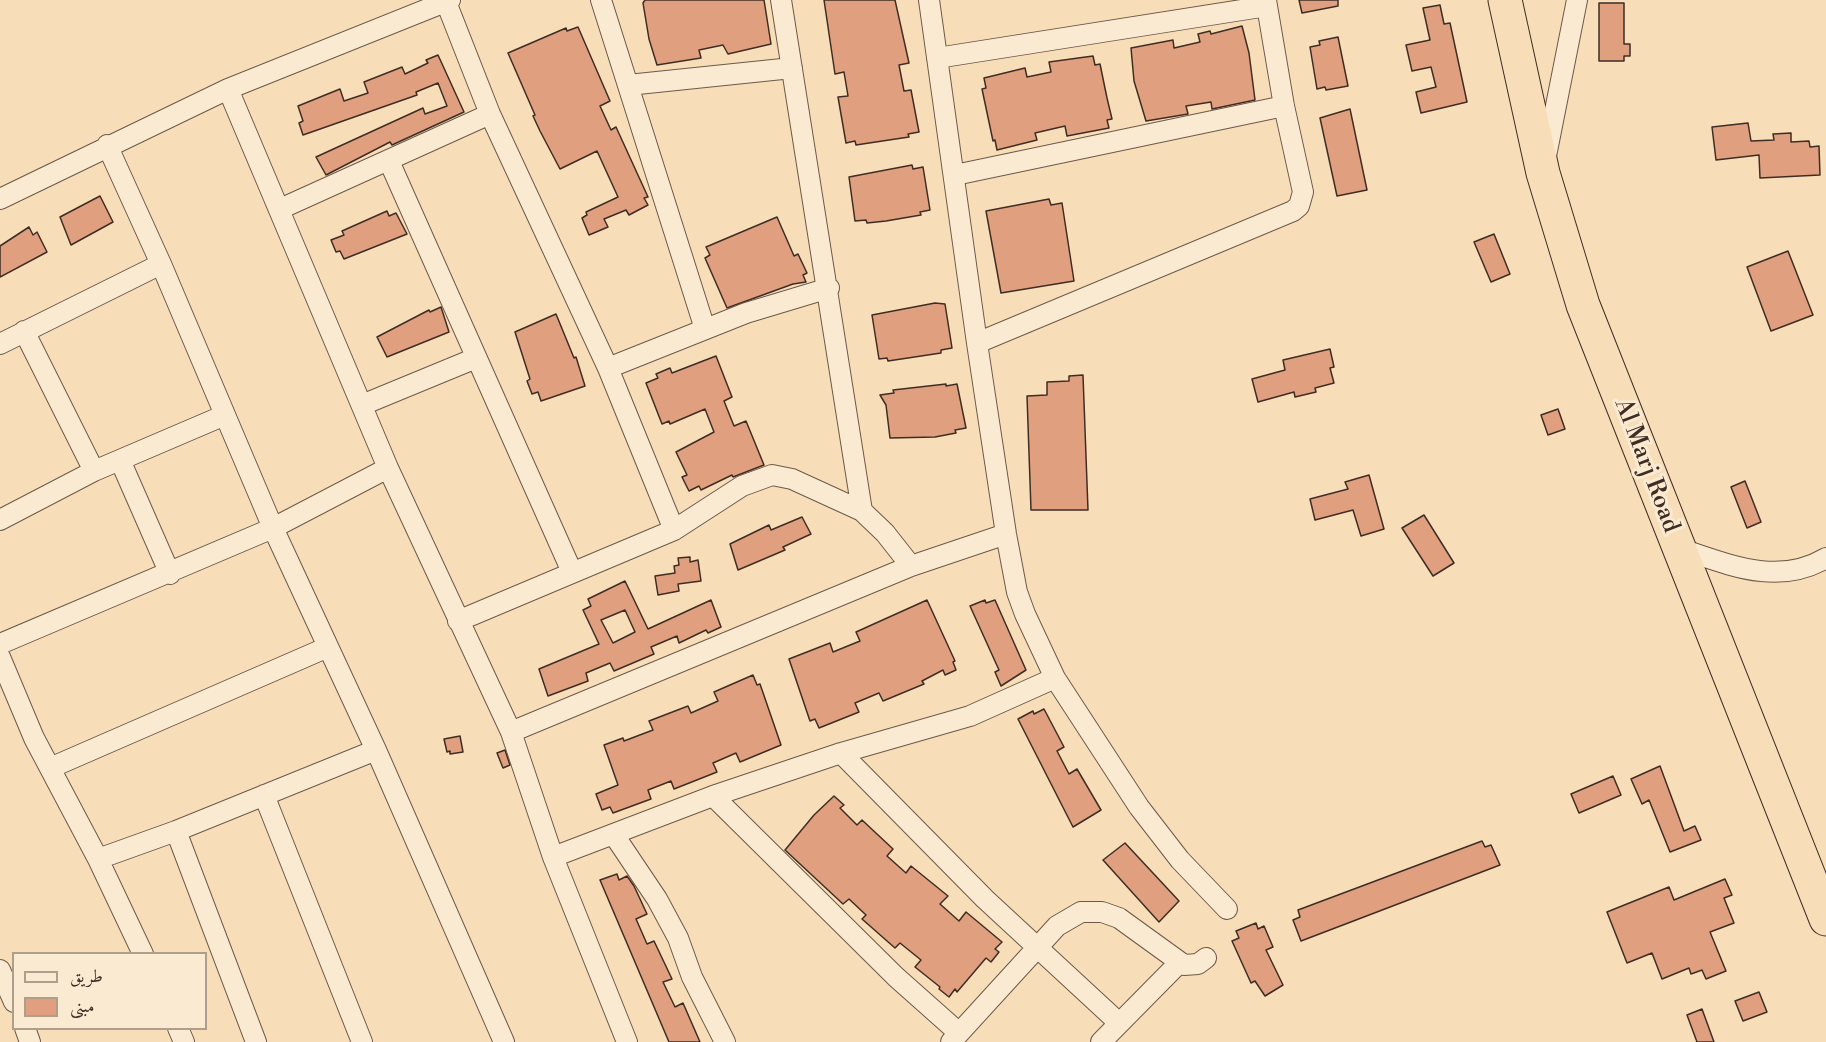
<!DOCTYPE html>
<meta charset="utf-8">
<style>
body{margin:0}
#map{position:relative;width:1826px;height:1042px;overflow:hidden;background:#f7deb9;font-family:"Libre Bodoni",Amiri,serif}
canvas{display:block}
.legend{position:absolute;left:12px;top:952px;width:195px;height:78px;box-sizing:border-box;background:#faead2;border:2px solid #af9e8c;margin:0;padding:8px 10px;list-style:none;font-size:18px;color:#3f2d24}
.legend li{display:flex;align-items:center;gap:12px;height:30px}
.legend b{width:30px;border:2px solid #af9e8c}
</style>
<div id="map">
<canvas width="1826" height="1042"></canvas>
<ul class="legend">
<li><b style="height:8px;background:#faead2"></b>طريق</li>
<li><b style="height:16px;background:#e0a07f"></b>مبنى</li>
</ul>
</div>
<script>
const ctx = document.querySelector('canvas').getContext('2d');
ctx.lineJoin = 'round';
function fillPath(path, color) { ctx.fillStyle = color; ctx.fill(path, 'evenodd'); }
function trace(path, color, width, dash) { ctx.strokeStyle = color; ctx.lineWidth = width; ctx.lineCap = dash ? 'butt' : 'round'; ctx.setLineDash(dash || []); ctx.stroke(path); }
function drawText(font, color, halo, rows, align = 'center') {
  ctx.font = font + ' "Libre Bodoni",serif'; ctx.lineWidth = 6; ctx.setLineDash([]); ctx.textBaseline = 'middle'; ctx.strokeStyle = halo; ctx.fillStyle = color; for (const [text, x, y, turn = 0] of rows) {
    ctx.save(); ctx.translate(x, y); ctx.rotate((+turn || 0) * Math.PI / 180); ctx.textAlign = isNaN(turn) ? turn : align; if (halo) ctx.strokeText(text, 0, 0); ctx.fillText(text, 0, 0); ctx.restore();
  }
}
const building = new Path2D(`
 M645,0H764L771,44L728,54L723,45L699,50L701,58L657,65L649,39L643,3Z
 M824,0H895L909,63L899,65L904,91L911,90L919,132L908,134L909,137L889,140L856,145L855,141L846,143L838,97L848,96L844,72L835,74Z
 M1299,0H1338V6L1302,13Z
 M1599,3H1624V44H1630V56H1624V61H1599Z
 M1440,5L1444,24L1450,23L1467,102L1421,113L1416,92L1436,87L1431,67L1412,71L1406,45L1430,40L1423,8Z
 M1242,26L1249,53L1255,100L1212,109L1211,102L1186,106L1188,114L1146,121L1134,81L1131,48L1173,40L1174,48L1200,42L1198,34L1210,31L1211,34Z
 M578,27L610,101L600,106L611,130L616,127L648,197L644,198L648,205L629,215L626,210L604,219L608,227L589,235L582,218L587,215L586,212L618,197L597,151L560,169L540,131L533,116L535,115L508,53L566,28L567,31Z
 M1338,37L1348,86L1326,90L1325,87L1317,89L1310,47L1320,45L1319,41Z
 M438,55L464,112L392,145L390,142L326,175L316,157L423,108L425,114L447,106L438,83L416,92L417,95L303,135L299,123L303,121L298,106L340,89L344,101L368,93L364,82L402,67L405,74L428,63L426,60Z
 M1093,56L1095,65L1100,64L1107,98L1112,119L1107,120L1109,128L1067,136L1065,126L1035,133L1037,140L997,150L995,140L993,141L982,89L986,88L984,78L1025,68L1027,77L1051,72L1049,62Z
 M1350,109L1367,190L1337,196L1320,118Z
 M1748,123L1751,141L1774,140L1773,134L1791,133V142L1809,141L1810,147L1819,146L1820,175L1760,178L1759,155L1716,160L1712,127Z
 M912,165L913,169L923,167L930,210L920,212L921,215L886,221L867,223L866,220L855,221L849,177Z
 M100,196L113,222L71,245L60,217Z
 M1049,199L1051,205L1062,203L1074,281L1001,293L986,211Z
 M387,211L389,216L396,213L407,234L344,259L340,251L336,252L331,240L344,235L342,231Z
 M777,217L794,256L798,254L807,273L803,275L806,282L793,284L727,308L705,258L710,255L706,247Z
 M29,227L33,235L37,232L47,252L0,277V246Z
 M1494,234L1510,274L1491,282L1474,242Z
 M1788,251L1813,315L1771,331L1747,267Z
 M935,303L945,304L952,348L941,350V353L888,361L887,358L879,359L872,315Z
 M441,307L449,332L387,357L377,337L429,310L430,312Z
 M556,314L574,358L576,357L585,386L541,401L538,392L532,394L527,381L530,379L515,332Z
 M1330,349L1334,367L1330,368L1334,383L1315,388L1316,392L1295,397L1294,392L1258,402L1252,379L1285,370L1283,360Z
 M716,356L732,397L724,401L734,426L746,421L764,465L733,477L732,475L701,490L699,486L689,491L682,477L687,475L676,452L714,432L705,409L670,424L669,421L662,424L646,383L658,378L656,374L670,368L672,373Z
 M1083,375L1088,510H1031L1027,396L1047,395V382L1069,381V376Z
 M946,384V386L957,384L966,428L955,430L956,433L935,437L890,438L886,405L880,395L894,393L893,390Z
 M1558,409L1565,429L1548,435L1541,415Z
 M1369,475L1384,529L1361,536L1353,510L1315,520L1310,499L1348,489L1345,482Z
 M1745,481L1761,522L1747,528L1731,487Z
 M1424,515L1454,563L1433,576L1402,528Z
 M802,517L811,534L783,547L785,550L738,570L730,544L769,525L771,530Z
 M690,557V562L698,560L701,581L678,584L679,591L658,595L655,576L675,573L674,566L679,565L678,558Z
 M625,581L648,629L711,600L721,627L708,633L706,630L679,643L677,636L651,647L654,654L614,671L610,663L586,673L588,681L548,696L539,669L599,644L583,610L591,606L588,599ZM625,610L635,632L613,643L601,620Z
 M927,600L955,661L953,662L956,670L945,675L943,670L922,681L924,684L883,701L879,693L855,703L859,712L819,728L815,719L810,721L789,659L830,643L833,652L860,641L856,632Z
 M985,600L986,603L995,600L1026,670L1001,686L995,672L999,670L970,606Z
 M753,675L757,685L760,684L781,745L740,762L736,753L713,763L717,772L674,789L671,781L648,790L651,799L613,813L610,807L602,810L596,794L618,785L604,745L623,738L624,741L653,730L649,721L688,706L691,713L718,701L714,692Z
 M1044,709L1064,747L1057,751L1069,774L1077,769L1101,810L1073,827L1018,719L1033,711L1034,714Z
 M460,736L463,752L450,754V751L447,752L444,739Z
 M505,750L510,765L503,768L497,753Z
 M1660,766L1684,831L1695,826L1701,840L1670,852L1649,800L1642,804L1631,779Z
 M1613,776L1621,795L1579,813L1571,794Z
 M834,796L844,805L840,808L857,825L862,820L893,849L887,856L906,873L911,866L948,896L940,904L959,921L966,912L1002,942L995,949L999,952L991,962L986,958L957,992L955,989L949,997L939,989L940,987L915,967L921,960L900,943L895,948L862,919L866,915L849,899L843,904L785,850L814,815Z
 M1482,841L1485,847L1491,845L1500,865L1301,941L1293,920L1300,917L1298,910Z
 M1125,843L1179,901L1159,922L1103,860Z
 M617,874L619,880L627,876L634,886L647,914L636,919L647,944L654,941L672,979L663,982L675,1007L683,1003L700,1042H669L600,880Z
 M1725,879L1732,895L1724,898L1734,923L1710,932L1726,971L1706,979L1702,970L1691,974L1689,968L1662,979L1652,953L1627,963L1607,912L1669,887L1674,900Z
 M1256,923L1258,929L1264,926L1273,947L1266,950L1283,985L1265,996L1255,981L1251,983L1232,941L1239,938L1236,931Z
 M1759,992L1767,1012L1743,1021L1735,1001Z
 M1702,1009L1714,1042H1697L1687,1015Z`);
const street = new Path2D(`
 M601,0L705,329
 M781,0L862,511
 M929,0L977,343L1006,534L1017,592L1025,614L1055,678L1139,807L1180,860L1227,909
 M446,2L490,114L608,368L674,530
 M937,58L1267,6
 M628,85L792,68
 M228,89L388,468L511,732L553,857L627,1042
 M107,145L161,264L273,528L376,750L504,1042
 M1546,156L1577,0
 M389,161L572,572
 M955,175L1284,106
 M0,199L228,89L450,0
 M280,209L490,114
 M24,331L94,471
 M977,343L1293,211L1299,206L1303,192L1284,106L1266,0
 M0,344L161,264
 M608,368L746,313L829,288
 M362,405L476,358
 M120,460L170,574
 M0,520L94,471L225,415
 M1678,548C1728,564 1777,587 1826,558
 M458,621L674,530L742,486L772,475L792,479L862,511L885,533L911,566
 M0,644L273,528L388,468
 M0,657L34,738L98,859L143,954
 M511,732L911,566L1006,534
 M841,753L985,899L1118,1022
 M50,768L328,647
 M264,795L362,1042
 M713,796L896,977L959,1033
 M176,831L256,1042
 M614,835L657,899L678,938L692,977L725,1042
 M553,857L713,796L841,753L970,716L1055,678
 M98,859L176,831L376,750
 M0,970L14,1002
 M25,1028L30,1042
 M178,1028L184,1042
 M951,1042L1057,926L1081,912H1102L1119,918L1184,965L1198,964L1206,958
 M1101,1042L1179,963`);
const highway = new Path2D(`
 M1505,0L1543,173L1583,305L1826,919`);
const streetNames = [
 ["Al Marj Road",1646,466,69]
];
fillPath(building, '#e0a07f');
trace(building, '#3f2d24', 1.5);
trace(street, '#6d5949', 22);
trace(highway, '#3f2d24', 35);
trace(street, '#faead2', 20);
trace(highway, '#f7deb9', 33);
drawText('24px', '#3f2d24', '#faead2', streetNames);
</script>
